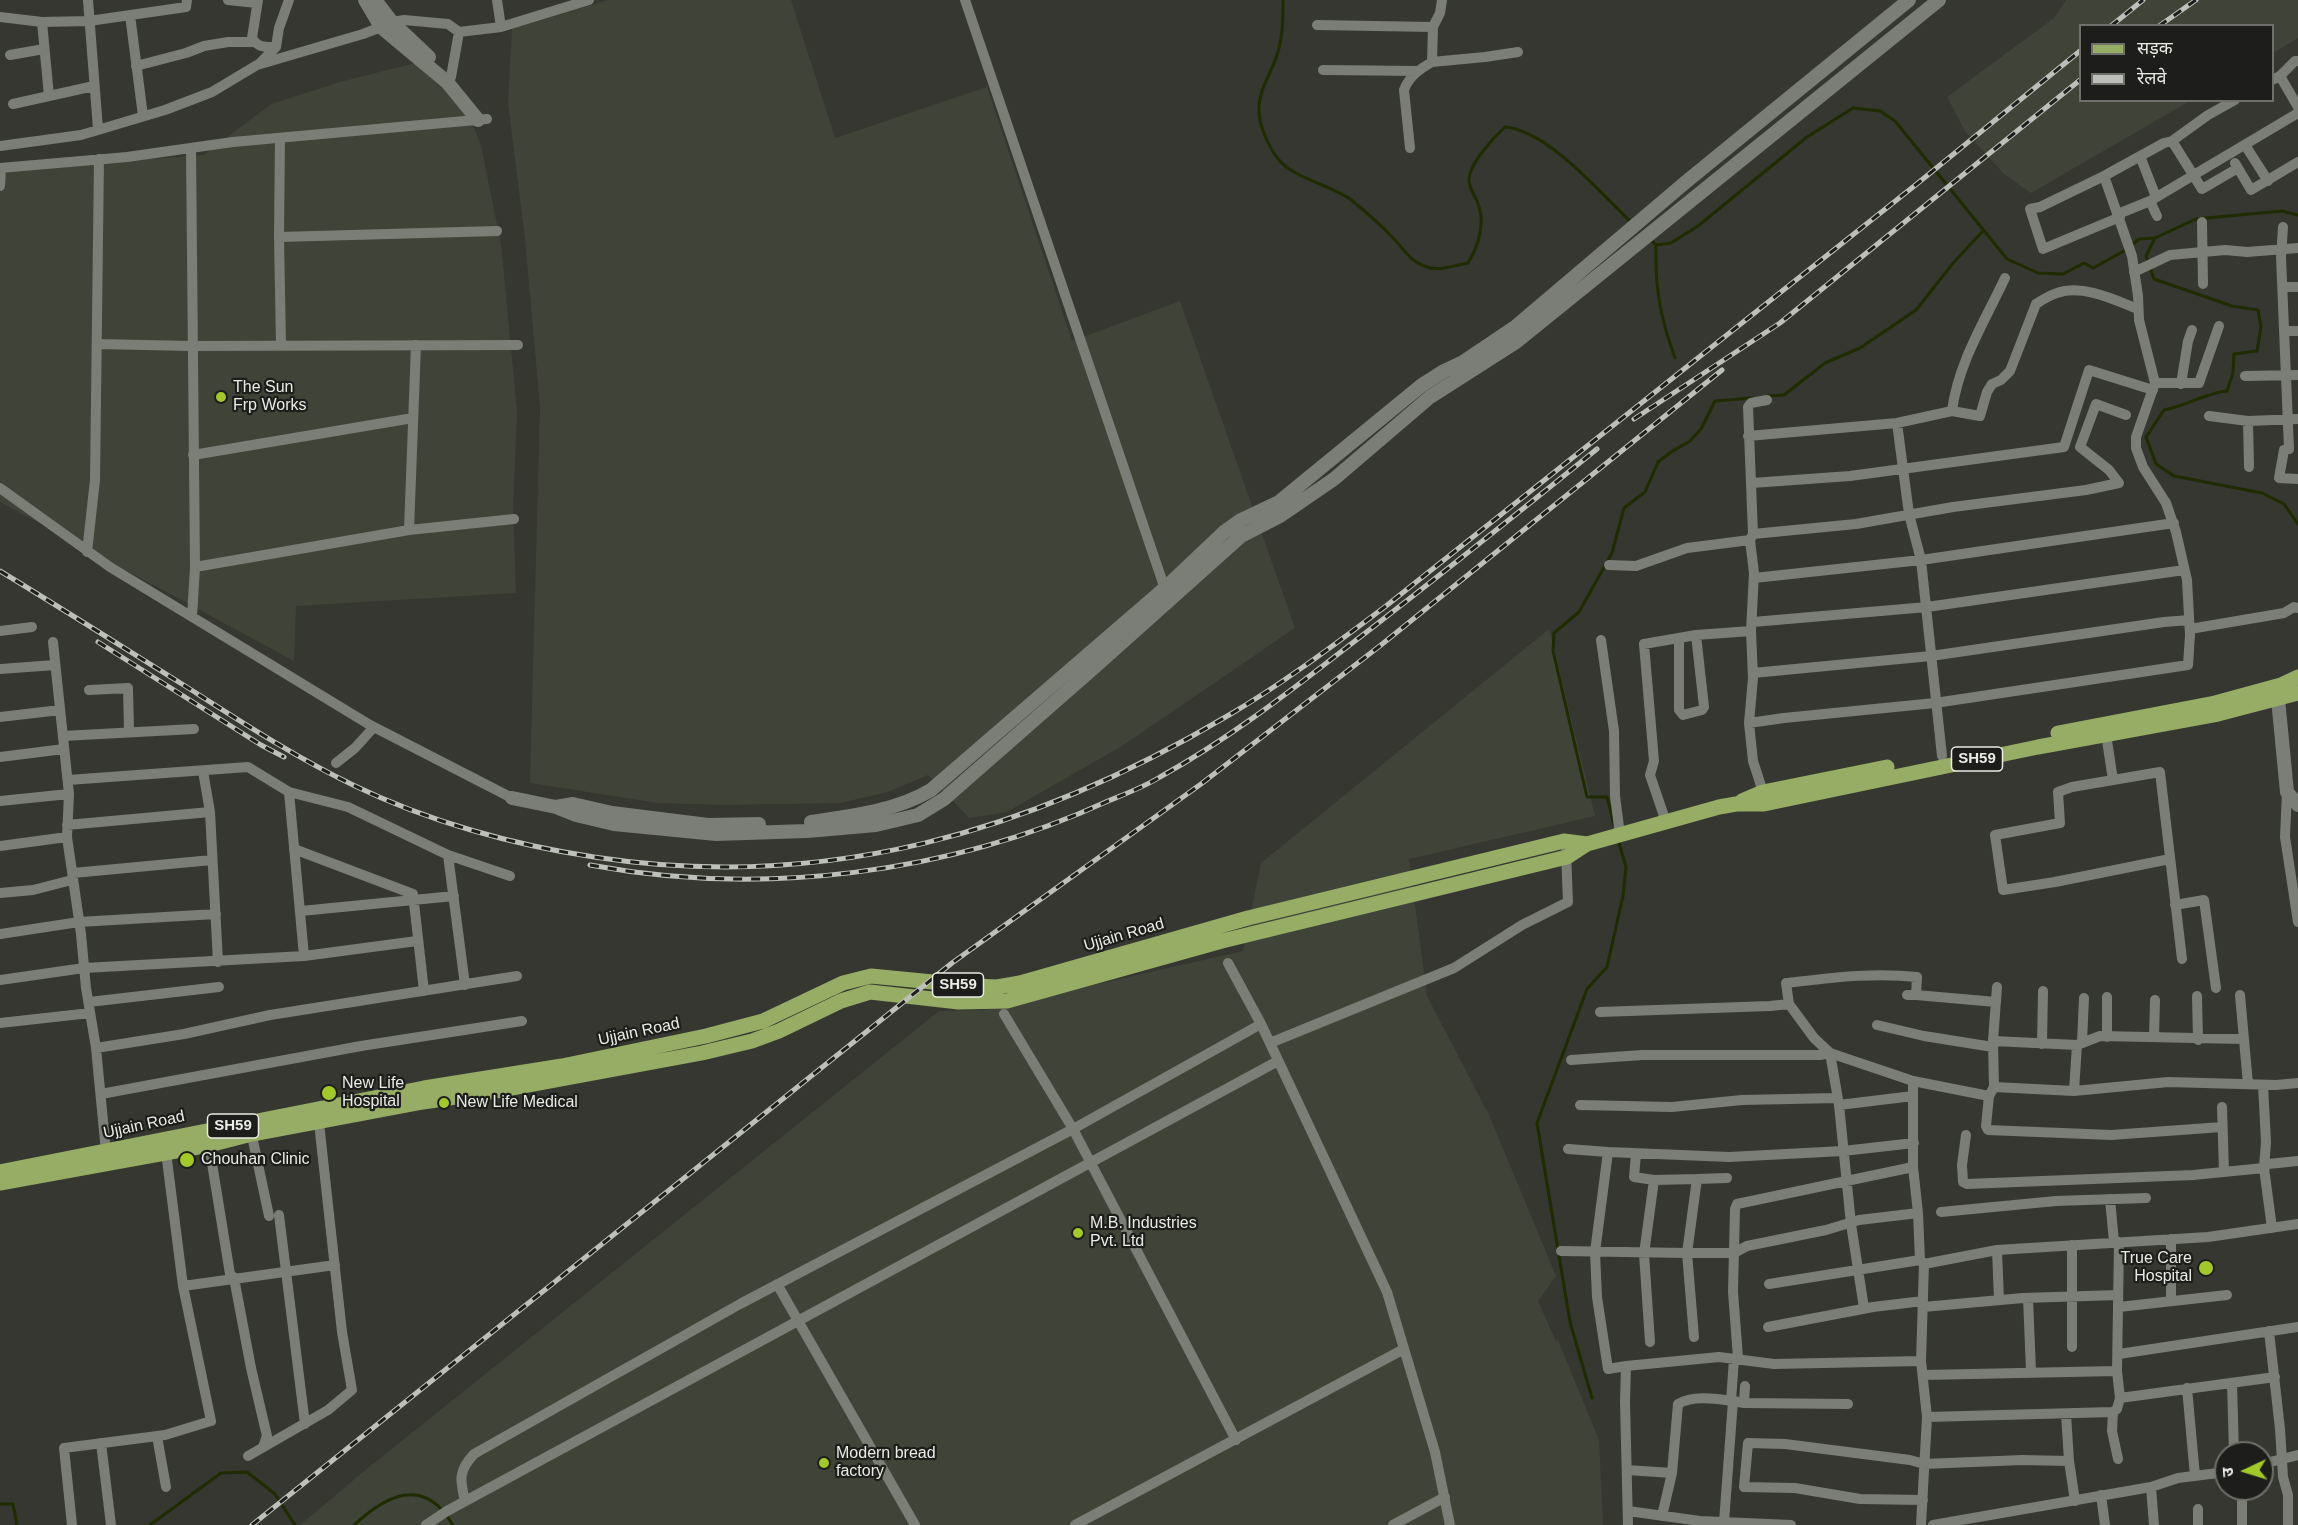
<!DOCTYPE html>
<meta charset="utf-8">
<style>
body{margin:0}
#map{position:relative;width:2298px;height:1525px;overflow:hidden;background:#353730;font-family:Helvetica,"Noto Sans Devanagari",sans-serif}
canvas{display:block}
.legend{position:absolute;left:2079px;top:24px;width:195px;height:78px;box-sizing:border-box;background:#1d1e1b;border:2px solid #6f706c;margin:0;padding:8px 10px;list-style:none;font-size:18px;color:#e9ebe6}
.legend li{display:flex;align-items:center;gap:12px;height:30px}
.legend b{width:30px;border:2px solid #6f706c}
.north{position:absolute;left:2214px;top:1441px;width:60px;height:60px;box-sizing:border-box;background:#1d1e1b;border:2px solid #6f706c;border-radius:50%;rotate:266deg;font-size:16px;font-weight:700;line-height:24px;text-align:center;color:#e9ebe6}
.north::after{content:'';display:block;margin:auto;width:21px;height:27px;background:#a2c928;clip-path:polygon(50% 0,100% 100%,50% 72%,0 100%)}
</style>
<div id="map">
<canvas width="2298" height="1525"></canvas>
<ul class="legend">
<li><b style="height:8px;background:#97ac65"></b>सड़क</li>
<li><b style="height:8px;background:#bdbfba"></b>रेलवे</li>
</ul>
<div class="north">उ</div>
</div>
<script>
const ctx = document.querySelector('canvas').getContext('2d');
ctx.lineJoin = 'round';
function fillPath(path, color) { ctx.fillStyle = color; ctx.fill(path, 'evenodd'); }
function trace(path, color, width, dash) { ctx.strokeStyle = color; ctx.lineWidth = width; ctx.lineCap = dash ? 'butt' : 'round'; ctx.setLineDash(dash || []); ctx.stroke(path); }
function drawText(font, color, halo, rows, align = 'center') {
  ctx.font = font + ' Helvetica,sans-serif'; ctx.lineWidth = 4.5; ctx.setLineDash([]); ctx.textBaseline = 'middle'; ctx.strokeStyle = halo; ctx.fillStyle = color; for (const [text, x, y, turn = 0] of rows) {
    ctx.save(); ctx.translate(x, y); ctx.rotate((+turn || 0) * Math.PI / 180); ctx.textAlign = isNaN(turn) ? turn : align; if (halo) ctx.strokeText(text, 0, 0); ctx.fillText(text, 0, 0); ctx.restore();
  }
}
const built = new Path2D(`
 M608,0H791L835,138L987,87L1072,341L1180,301L1295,628L1122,746L1007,812L969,818L928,775L888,792L840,803L723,805L658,803L530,783L540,407L525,239L508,103L512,29Z
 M2066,0H2298V38L2273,53L2272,26H2080V100L2190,101L2031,193L2004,174L1965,131L1947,97L2054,18Z
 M415,63L428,70L467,109L481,146L501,244L517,411L513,508L516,593L296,606L294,661L0,502V170L204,155L271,104L340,82Z
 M1549,629L1595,816L1409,859L1427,996L1489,1115L1556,1276L1538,1301L1556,1341L1558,1340L1599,1440L1603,1525H300L369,1467L939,1011L984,1010L1243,951L1261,863Z`);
const stream = new Path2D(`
 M1283,0C1283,20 1283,39 1276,58C1270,75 1258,92 1259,110C1259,126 1269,148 1279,160C1294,178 1330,185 1350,199C1365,211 1381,225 1394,239C1404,249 1409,260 1424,266C1438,272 1453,266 1468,263C1479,245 1486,222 1477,201C1474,195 1469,187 1469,180C1469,164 1494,137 1505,127C1549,131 1600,193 1633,224
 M1649,238L1656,245L1671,243L1698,226L1807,137L1853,108L1880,111L1895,121L2007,259L2038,273L2063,274L2084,263L2093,268L2124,251L2139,239L2155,238L2196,219L2282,211L2298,215
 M2155,238L2146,256L2154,279L2232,306L2258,310L2261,327L2257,351L2234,354L2233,373L2227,391C2205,393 2186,406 2164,410L2146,437L2156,464L2174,476L2262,493L2284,504L2298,524
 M1656,245C1655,288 1660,317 1675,358
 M1767,396L1784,395L1825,363L1860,348L1916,310L1954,262L1983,231
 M1614,825L1607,797H1587L1553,651L1554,633L1579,612L1612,553L1624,508L1645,492L1658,462L1671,452L1690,441L1701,429L1715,401L1752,398
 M1592,1398L1570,1322L1537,1123L1587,989L1607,967L1623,896L1626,867L1618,840
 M0,1504H13L17,1525
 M447,1516L453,1525
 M150,1525L221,1473L247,1472L275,1494L295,1525
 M354,1525C379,1502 414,1478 443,1511`);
const minor = new Path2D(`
 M88,0L98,129
 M228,0L257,3
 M258,0L252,38C258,48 265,47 276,47
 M497,0L501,27
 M965,0L1167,595
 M130,15L143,116
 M0,17L42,22L89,21L186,7L187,0
 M42,22L49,96
 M392,22L404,20L448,24L459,32L501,27L589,0
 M1317,25L1433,27
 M10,55L44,49
 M1432,62L1485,57L1518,52
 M260,63L276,47L279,28L289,0
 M136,66L186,53L204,46L228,42H255
 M1323,70L1417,71
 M2280,76L2298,107
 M451,77L459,32
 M2272,80L2280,76L2295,61H2298
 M13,104L94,86
 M280,138L279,237L281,345
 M2172,141L2202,189L2238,168
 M2245,145L2268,181
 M0,146L81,135L165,110L212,92L257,65L363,34L381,27
 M191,148L195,567L192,617
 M1410,148L1404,90C1409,76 1420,69 1432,62L1433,27L1440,13L1442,0
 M2140,156L2156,197
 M2235,163L2251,190L2298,162
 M0,168L127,157L233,142L487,119
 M0,186L1,168
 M2150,201L2157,216
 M2118,214L2150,201L2298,113
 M2120,217L2043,249L2030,209L2040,207L2104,176L2164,143L2172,141L2208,115L2235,100
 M2202,222L2203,284
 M2283,227L2281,257L2289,449L2284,450L2279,478L2298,479
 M279,237L497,231
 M2134,272L2170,255L2225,250L2247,252L2298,248
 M2283,287H2298
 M2285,331H2298
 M97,344L192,346L518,345
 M2245,376L2298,375
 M2155,383H2199L2219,326
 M2181,384L2188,341L2192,330
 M1952,411C1958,363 1985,321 2005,278
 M2209,416L2248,421L2298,419
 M2248,421L2249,467
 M1897,423L1909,514L1921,560L1942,756
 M1748,436L1897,423L1952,411L1980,416L1987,392L1992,384L2001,380L2010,371L2036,304C2042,300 2050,295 2057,293C2083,284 2115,300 2138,309
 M193,455L413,418
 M1752,483L1850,476L2064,447L2089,370L2153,390
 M0,488L110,567L370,725L512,798
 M409,530L416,345
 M1753,534L1856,524L1953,507L2086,490L2119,483L2109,470L2080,447L2096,404L2126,415
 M87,552L95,480L99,159
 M1609,565L1636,566L1687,548L1750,540
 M195,567L409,530L514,519
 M1754,578L1921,560L2174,523
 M1753,622L1927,607L2184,570
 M2190,629L2284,613L2294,607L2298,608
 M0,631L32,627
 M1679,638V710L1683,715L1702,710L1704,707L1696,635
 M1601,640L1614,731L1615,796L1620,835
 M53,642L69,794L67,837L81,934L86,988L96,1048L106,1152
 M0,669L55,665
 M1753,673L1931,656L2164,622L2189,620
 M89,690L128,688L129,732
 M0,717L60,710
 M1749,723L1784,718L1935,703L2188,665L2190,635L2187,580L2176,532L2166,503L2143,467L2136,448V437L2155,383L2139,320L2138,296L2132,256L2104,176
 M2106,734L2113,780
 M63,736L194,729
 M0,757L64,749
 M336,763L355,748L374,727
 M203,771L210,812L218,962
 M68,780L248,767L289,792L348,807L448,855L510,876
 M289,792L304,956
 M1763,792L1753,761L1749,723L1753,678L1751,631L1754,573L1750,540L1753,534L1748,407L1751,403L1767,400
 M2287,792L2285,837L2298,922
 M0,801L69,794
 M1666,822L1650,775L1654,761L1644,644L1696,635L1751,631
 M67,825L210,812
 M0,846L67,837
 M294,849L413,894L424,991
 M448,855L465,985
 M2170,859L2055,882L2003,890L1995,835L2060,823L2058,792L2072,787L2160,772L2182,959
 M73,873L212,860
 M0,893L33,890L72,880
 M2175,905L2204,900L2216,988
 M301,911L454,896
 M0,934L79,922L216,914
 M1228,963L1261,1024L1387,1292L1435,1452L1450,1525
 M0,980L84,968L304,956L417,941
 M1997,987L1993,1041L1994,1087L1989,1096L1986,1126L1988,1130L2111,1135L2222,1127
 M1907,995H1916L1917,977C1873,972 1830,978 1786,983L1789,1004L1814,1038L1830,1053L1913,1081L1989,1096
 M1916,995L1996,1002
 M2240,995L2248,1084
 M2197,996L2198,1040
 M2107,997V1037
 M89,1002L219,987
 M1600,1012L1770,1006L1789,1004
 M1004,1014L1073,1129L1236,1440
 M0,1023L90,1013
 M1877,1025L1924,1036L1993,1047
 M2154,1037L2155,1000
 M1993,1041L2077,1045
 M2082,1042L2084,998
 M1270,1043L1454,968L1522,925L1568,902L1566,852
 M2042,1044L2043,991
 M96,1048L184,1034L270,1015L517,976
 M1571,1060L1642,1055H1820L1830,1053L1839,1105L1851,1224L1864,1308
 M1913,1081V1167L1918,1213L1920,1260L1924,1264L1921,1361L1927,1417L1921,1525
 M2263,1085L2266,1142L2264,1168L2272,1228
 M1994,1087L2074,1091L2168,1082L2276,1085L2298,1083
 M2074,1091L2077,1045L2100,1036L2243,1039
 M101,1094L361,1046L522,1021
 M1580,1105L1672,1107L1742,1100L1837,1098
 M1839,1105L1913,1096
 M2222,1107L2224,1172
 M1966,1135L1962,1165L1963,1182L1967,1184L2193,1175L2264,1168L2268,1164L2298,1161
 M252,1136L269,1216
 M209,1145L230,1274L234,1278L251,1368L267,1436L263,1447
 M1568,1149L1608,1152
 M1697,1179L1727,1178
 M2110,1199L2114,1242
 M1941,1212L2056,1201L2146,1198
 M279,1215L305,1424
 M2171,1239V1301
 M2119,1242L2117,1371L2120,1398
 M2072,1245V1347
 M1997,1250L1999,1300
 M1561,1251L1687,1253L1697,1179L1654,1180L1634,1177L1636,1154
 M1924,1264L1997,1250L2208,1237L2298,1224
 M777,1284L915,1525
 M1769,1284L1920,1260
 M183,1286L335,1265
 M2028,1298L2031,1371
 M1923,1307L2023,1298L2118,1295
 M2119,1307L2227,1295
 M1768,1327L1873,1307L1923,1301
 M2269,1331L2280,1429L2283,1477L2288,1495V1525
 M1694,1337L1687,1253H1734L1747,1246L1826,1230L1859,1220L1918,1213
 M1650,1342L1644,1254L1654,1180
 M2119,1354L2298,1327
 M1738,1358L1733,1292L1735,1209L1737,1204L1913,1167
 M1626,1366L1719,1357L1774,1364L1921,1361
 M1923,1375L2117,1371
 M2232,1383L2234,1453
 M1745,1386L1744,1403L1848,1404
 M2187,1388L2195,1476
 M1731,1401L1734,1359
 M2066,1414L2069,1461L2075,1501
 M1927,1417L2113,1412
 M157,1436L166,1487
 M101,1443L111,1525
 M248,1456L328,1410L352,1390L342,1332L319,1123
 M2118,1459L2112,1431L2113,1412L2117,1409L2120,1398L2275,1377
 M2262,1464L2298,1455
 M1627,1470L1672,1473
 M2151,1487L2154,1525
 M2236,1489L2242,1491V1525
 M2101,1495L2105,1525
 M1923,1500L1860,1499L1795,1488L1744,1487L1748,1443L1785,1444L1910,1460L1924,1464L2022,1460L2069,1461
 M465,1501C460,1480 458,1471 474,1454L740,1304L1073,1129L1261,1024
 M2198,1509V1525
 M1628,1511L1700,1521L1791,1525
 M1662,1516L1672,1473L1678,1404C1693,1395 1717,1399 1733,1401
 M1724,1522L1733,1401L1744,1403
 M72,1525L64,1448L165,1435L211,1421L183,1286L166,1152
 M426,1525L447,1511L1278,1061
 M1075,1525L1404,1349
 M1393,1525L1445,1497
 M1628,1525L1625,1402L1626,1366L1608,1369L1597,1297L1595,1252L1608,1152L1729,1157L1843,1151L1914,1143
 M1933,1525L2151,1487L2178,1478L2226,1472`);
const tertiary = new Path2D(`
 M365,0L381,27L447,82L478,120
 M375,0L392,22L429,57
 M2280,689L2278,699L2287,792L2298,805
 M512,798L556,807L576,815L614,824L716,834L807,831L876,825L918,815L944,799L1098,664L1241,536L1280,516L1334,479L1430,397L1516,342L1939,0
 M556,807L573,804L612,813L708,825L759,824
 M811,822C851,816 896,811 931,790L1165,588L1224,532L1241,520L1279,502L1422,385L1444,371L1463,362L1515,327L1687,181L1909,0`);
const primary = new Path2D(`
 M2058,733L2215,703L2281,685L2298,677
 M1742,801L1763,792L1887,767
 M0,1172L424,1088L562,1066L706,1036L763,1021L843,983L871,976L974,986L997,987L1020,983L1248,918L1564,841L1587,844
 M0,1183L209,1145L248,1135L423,1102L502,1090L702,1053L752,1041L779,1031L841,1001L870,992L959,1002L1007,1001L1222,941L1567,857L1587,844L1719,807L1736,804H1764L2038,747L2218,714L2298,693`);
const rail = new Path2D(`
 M2111,26L2143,0
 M2159,26L2196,0
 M1634,419L1780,323L2080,80
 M0,571C61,608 121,646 182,684C237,719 293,756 353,785C427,821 513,845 594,857C825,892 1030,833 1229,715C1284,683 1335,644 1386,606L1918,183L2080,51
 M98,642L261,745L284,757
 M590,865C762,897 949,874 1108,801C1125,794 1144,787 1160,777C1225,741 1284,696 1342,651C1428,585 1513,517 1597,449
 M252,1525L952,963L1201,784L1381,645L1722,370`);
const markers = [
 [221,397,6,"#a2c928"],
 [329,1093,8,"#a2c928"],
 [444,1103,6,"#a2c928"],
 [187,1160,8,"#a2c928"],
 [1078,1233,6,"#a2c928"],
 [2206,1268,8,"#a2c928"],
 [824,1463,6,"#a2c928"]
];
const shields = [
 [1977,759,51],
 [958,985,51],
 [233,1126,51]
];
const shieldNames = [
 ["SH59",1977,759],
 ["SH59",958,985],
 ["SH59",233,1126]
];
const poiNames = [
 ["The Sun",233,388],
 ["Frp Works",233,406],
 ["New Life",342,1084],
 ["Hospital",342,1102],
 ["New Life Medical",456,1103],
 ["Chouhan Clinic",201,1160],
 ["M.B. Industries",1090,1224],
 ["Pvt. Ltd",1090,1242],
 ["True Care",2192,1259,"right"],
 ["Hospital",2192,1277,"right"],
 ["Modern bread",836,1454],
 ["factory",836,1472]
];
const streetNames = [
 ["Ujjain Road",1124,935,-16],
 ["Ujjain Road",639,1032,-12],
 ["Ujjain Road",144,1125,-12]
];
fillPath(built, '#404438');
trace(stream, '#1f2b00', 3);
trace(minor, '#7b7e76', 10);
trace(tertiary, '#7b7e76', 14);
trace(primary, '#97ac65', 15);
trace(rail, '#bdbfba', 5);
trace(rail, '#1d1e1b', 3, [9]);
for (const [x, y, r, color] of markers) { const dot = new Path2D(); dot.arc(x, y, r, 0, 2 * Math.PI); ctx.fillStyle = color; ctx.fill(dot); trace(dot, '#1d1e1b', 2); }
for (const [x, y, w] of shields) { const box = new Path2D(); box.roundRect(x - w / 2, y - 12, w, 24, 4.5); ctx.fillStyle = '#1d1e1b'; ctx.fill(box); trace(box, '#e9ebe6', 1.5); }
drawText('bold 15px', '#e9ebe6', null, shieldNames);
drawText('16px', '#e9ebe6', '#1d1e1b', poiNames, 'left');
drawText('16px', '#e9ebe6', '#1d1e1b', streetNames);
</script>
